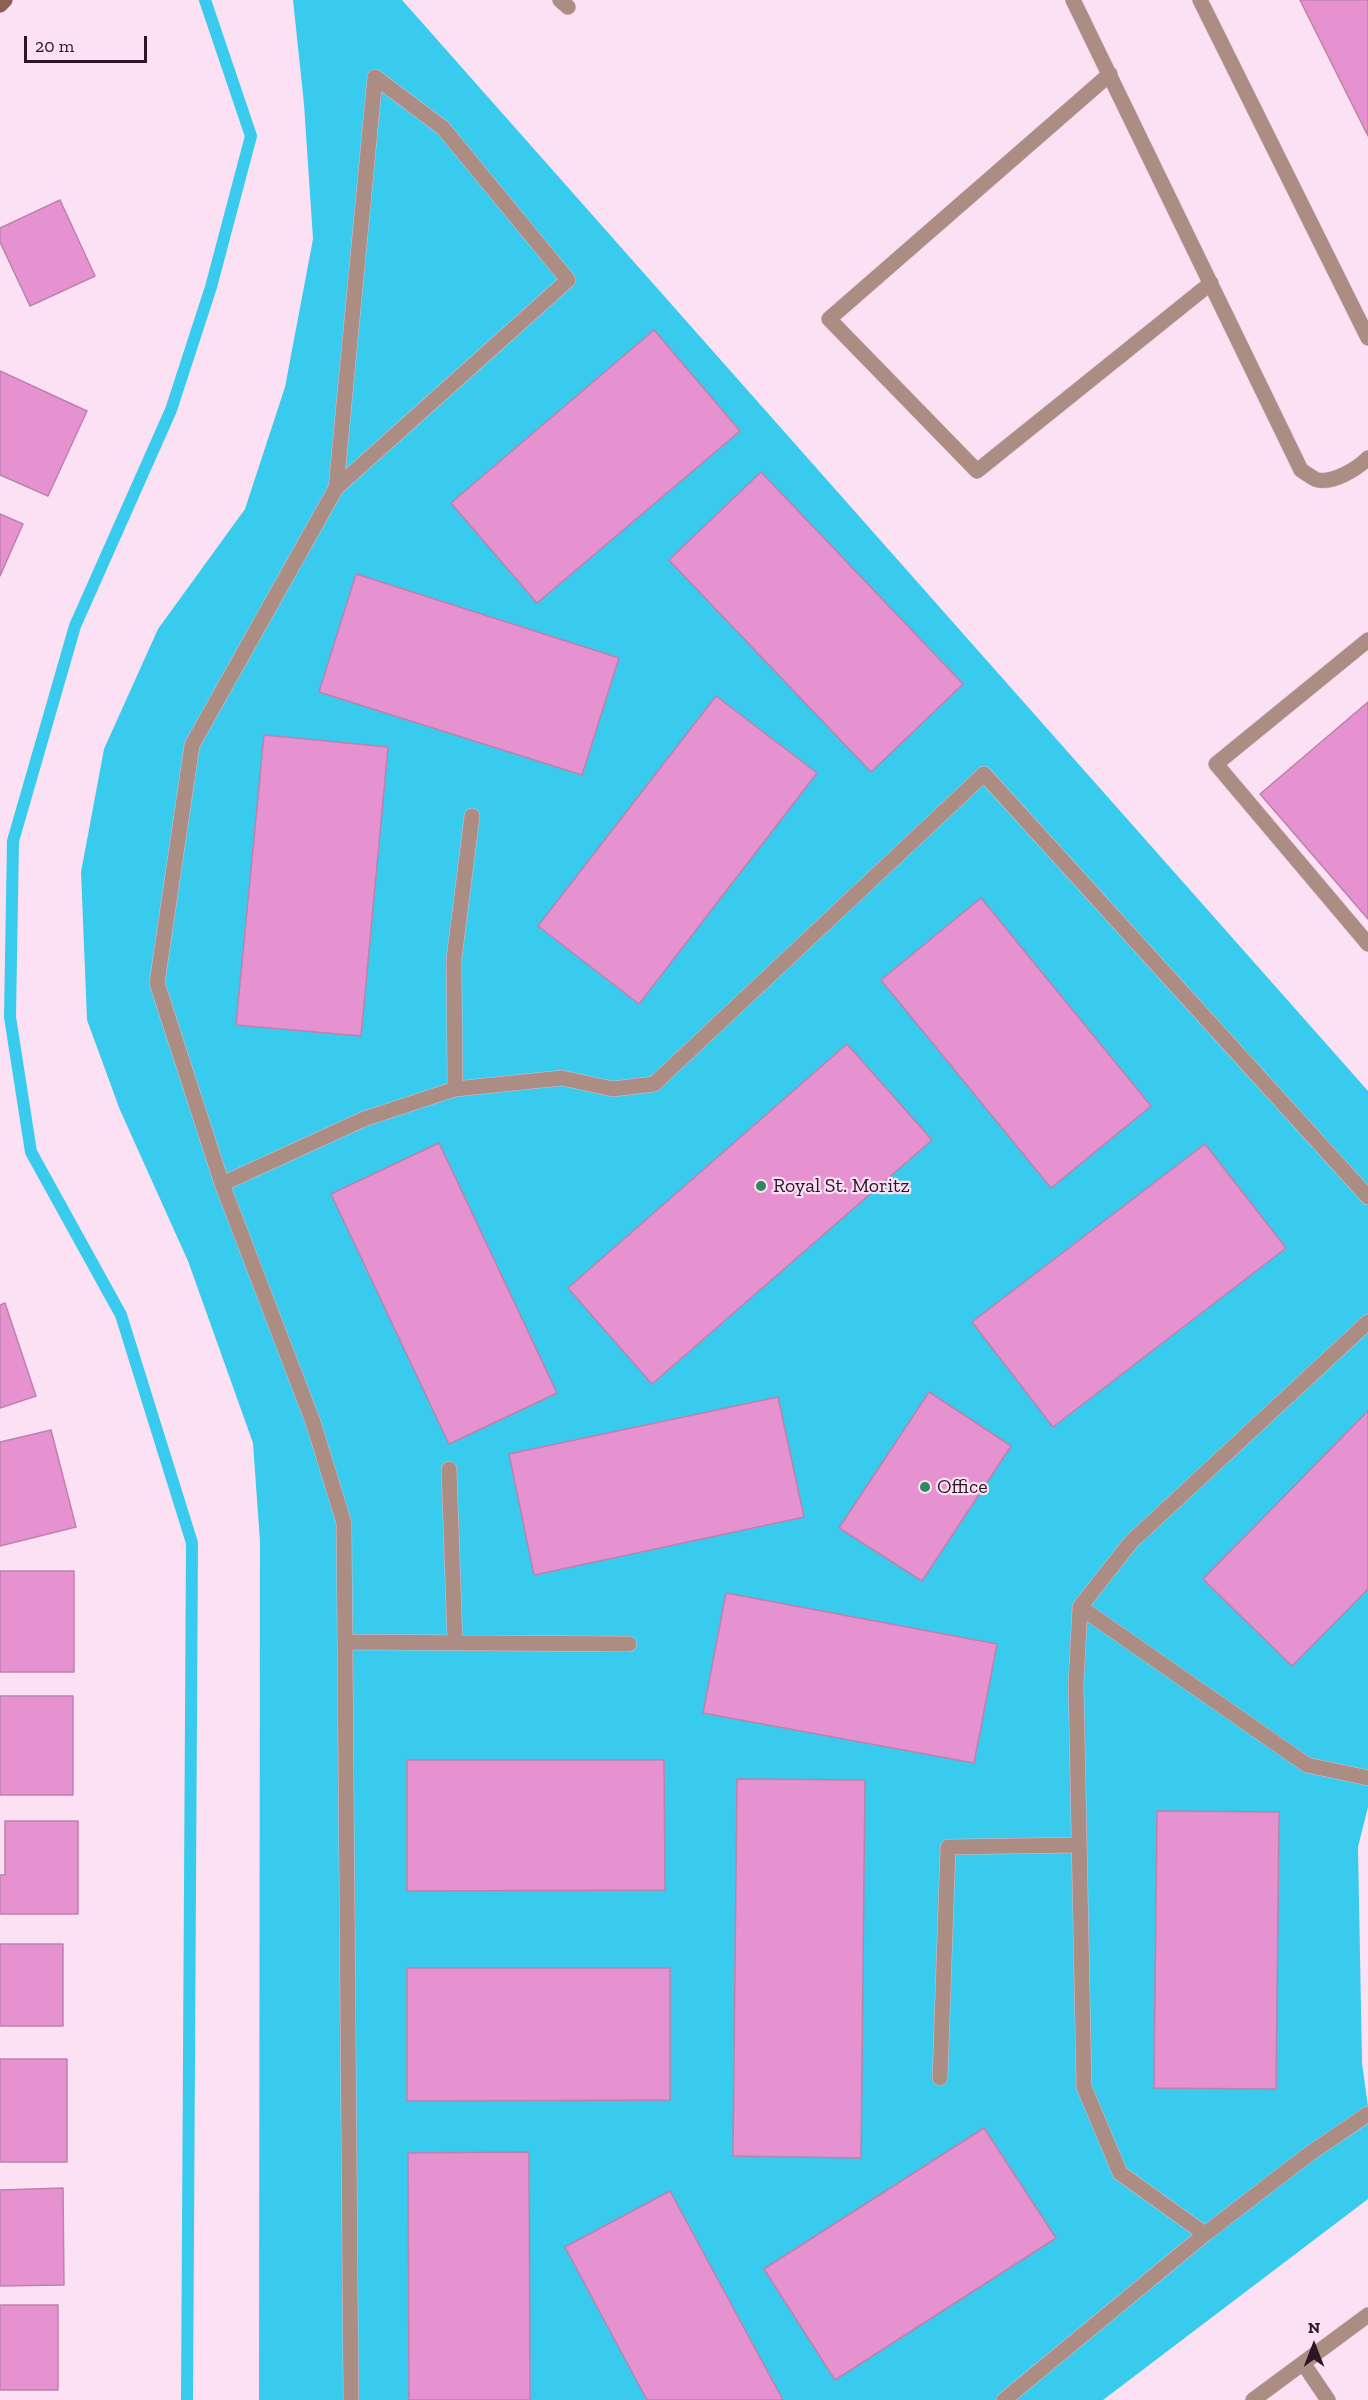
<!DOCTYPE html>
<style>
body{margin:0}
#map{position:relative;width:1368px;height:2400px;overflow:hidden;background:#fbe1f3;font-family:"Zilla Slab",serif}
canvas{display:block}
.north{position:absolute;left:1284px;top:2316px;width:60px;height:60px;-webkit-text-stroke:4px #fbe1f3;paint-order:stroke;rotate:0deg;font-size:16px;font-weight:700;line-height:24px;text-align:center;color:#2d1727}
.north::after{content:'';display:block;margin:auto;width:21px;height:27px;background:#2d1727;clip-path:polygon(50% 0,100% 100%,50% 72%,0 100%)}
.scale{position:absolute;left:24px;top:36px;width:123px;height:27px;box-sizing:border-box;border:3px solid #2d1727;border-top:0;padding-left:8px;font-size:18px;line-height:21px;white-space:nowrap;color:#2d1727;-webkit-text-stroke:4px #fbe1f3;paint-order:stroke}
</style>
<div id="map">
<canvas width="1368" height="2400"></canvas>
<div class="north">N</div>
<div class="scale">20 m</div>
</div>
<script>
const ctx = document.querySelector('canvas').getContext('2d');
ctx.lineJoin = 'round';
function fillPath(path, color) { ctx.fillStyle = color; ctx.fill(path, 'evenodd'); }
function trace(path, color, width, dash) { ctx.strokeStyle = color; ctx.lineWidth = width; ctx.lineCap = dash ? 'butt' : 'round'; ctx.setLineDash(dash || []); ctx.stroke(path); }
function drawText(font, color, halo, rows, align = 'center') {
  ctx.font = font + ' "Zilla Slab",serif'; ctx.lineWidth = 4.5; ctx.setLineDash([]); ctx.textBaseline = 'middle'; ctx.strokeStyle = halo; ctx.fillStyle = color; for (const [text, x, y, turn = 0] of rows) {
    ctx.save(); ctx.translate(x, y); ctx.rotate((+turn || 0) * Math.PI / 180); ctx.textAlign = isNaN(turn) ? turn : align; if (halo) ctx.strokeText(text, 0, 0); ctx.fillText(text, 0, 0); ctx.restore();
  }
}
const water = new Path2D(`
 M293,0H402L1368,1091V1807L1358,1847L1362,2063L1368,2106V2199L1103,2400H259L260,1542L253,1443L188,1261L120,1110L87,1020L81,872L104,749L158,629L245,509L285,387L313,239L304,104Z`);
const stream = new Path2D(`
 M187,2400L192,1543L121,1315L31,1152L10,1017L13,841L75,626L171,410L211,287L251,136L205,0`);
const building = new Path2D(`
 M1300,0H1368V136Z
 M60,200L95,276L30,306L0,242V228Z
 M654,330L740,431L537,603L451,503Z
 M0,371L87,411L48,496L0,475Z
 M761,472L963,684L871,772L669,560Z
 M0,514L23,524L0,576Z
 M356,574L619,658L582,775L319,692Z
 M716,696L817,773L639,1004L538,926Z
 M1368,702V919L1260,794Z
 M264,735L388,747L361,1036L236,1025Z
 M981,898L1151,1106L1051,1188L881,980Z
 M847,1044L932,1140L652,1384L568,1288Z
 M439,1143L557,1393L449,1444L331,1194Z
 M1205,1144L1286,1248L1053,1427L972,1322Z
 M5,1303L36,1396L0,1408V1305Z
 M929,1392L1011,1446L922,1581L839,1528Z
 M778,1397L804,1517L534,1575L509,1454Z
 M1368,1411V1589L1292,1666L1203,1579Z
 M51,1430L76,1527L0,1546V1442Z
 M0,1571H74V1672H0Z
 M726,1593L997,1644L974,1763L703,1713Z
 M0,1696H73V1795H0Z
 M407,1760H664L665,1890L407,1891Z
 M737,1779L865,1780L861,2158L733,2156Z
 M1157,1811L1279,1812L1276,2089L1154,2088Z
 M5,1821H78V1914H0V1875H5Z
 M0,1944H63V2026H0Z
 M407,1968H670V2100L407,2101Z
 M0,2059H67V2162H0Z
 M984,2128L1056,2238L835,2380L764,2269Z
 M529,2152L530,2400H409L408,2153Z
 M63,2188L64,2285L0,2286V2190Z
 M670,2191L783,2400H647L565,2247Z
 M0,2305H58V2390H0Z`);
const lane = new Path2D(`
 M560,0L568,7
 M1073,0L1301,470C1306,473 1313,479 1318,480C1334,483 1357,469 1368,458
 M1200,0L1368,338
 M1110,74L829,319L977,471L1211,283
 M375,77L443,128L568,280L336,488Z
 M336,488L192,745L157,983L222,1184L313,1422L344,1523L351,2400
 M1368,640L1216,764L1368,944
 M455,1089L454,959L472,816
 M222,1184L364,1119L455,1089L562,1078L613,1089L654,1084L984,774L1368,1197
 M1368,1322L1131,1542L1080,1607L1076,1683L1084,2087L1120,2173L1205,2234L1309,2154L1368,2114
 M449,1469L455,1642
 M1080,1607L1307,1765L1368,1778
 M345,1642L629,1644
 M940,2078L948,1847L1079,1845
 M1303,2363L1328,2400
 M1004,2400L1205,2234
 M1253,2400L1368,2315`);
const secondary = new Path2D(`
 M0,5L5,0`);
const markers = [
 [761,1186,6,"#31885c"],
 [925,1487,6,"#31885c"]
];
const poiNames = [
 ["Royal St. Moritz",773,1186],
 ["Office",937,1487]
];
fillPath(water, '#38cbee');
trace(stream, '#38cbee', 12);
fillPath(building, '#e792d0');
trace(building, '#bd82ac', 1.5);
trace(lane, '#d6bdce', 16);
trace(secondary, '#d6bdce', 16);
trace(lane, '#ac8d83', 15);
trace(secondary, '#8c6053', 15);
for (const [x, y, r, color] of markers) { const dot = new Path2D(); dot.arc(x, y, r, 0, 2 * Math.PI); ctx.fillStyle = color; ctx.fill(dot); trace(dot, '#fbe1f3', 2); }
drawText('20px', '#2d1727', '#fbe1f3', poiNames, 'left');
</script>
